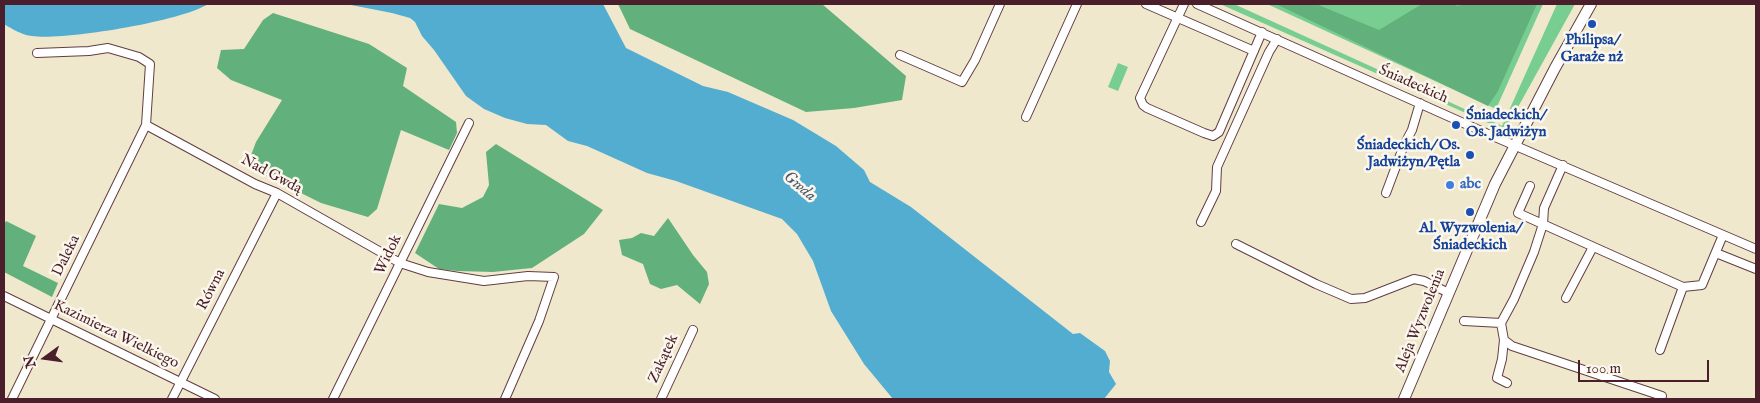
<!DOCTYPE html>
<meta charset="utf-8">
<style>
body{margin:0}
#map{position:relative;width:1760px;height:403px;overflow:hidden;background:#efe8cc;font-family:"IM FELL English",serif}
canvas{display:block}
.frame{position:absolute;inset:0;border:5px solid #4a1f2b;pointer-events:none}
.north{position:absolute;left:20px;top:333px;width:50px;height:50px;-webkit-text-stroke:4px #fbf7ec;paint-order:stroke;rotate:256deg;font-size:14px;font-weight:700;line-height:20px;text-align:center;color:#4a1f2b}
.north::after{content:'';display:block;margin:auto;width:18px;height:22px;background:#4a1f2b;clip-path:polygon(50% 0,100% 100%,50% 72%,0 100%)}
.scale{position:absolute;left:1578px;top:360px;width:131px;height:22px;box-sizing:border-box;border:2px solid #4a1f2b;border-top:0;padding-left:6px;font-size:15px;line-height:18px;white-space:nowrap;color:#4a1f2b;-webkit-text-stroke:4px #fbf7ec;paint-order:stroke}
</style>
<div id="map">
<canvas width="1760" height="403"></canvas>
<div class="frame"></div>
<div class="north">N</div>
<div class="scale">100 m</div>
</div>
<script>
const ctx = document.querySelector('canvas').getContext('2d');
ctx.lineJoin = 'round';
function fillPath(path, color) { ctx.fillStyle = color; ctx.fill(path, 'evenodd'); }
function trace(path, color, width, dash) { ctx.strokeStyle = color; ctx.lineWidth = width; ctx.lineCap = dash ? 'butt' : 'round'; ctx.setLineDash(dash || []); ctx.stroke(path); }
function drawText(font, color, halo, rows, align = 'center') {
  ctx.font = font + ' "IM FELL English",serif'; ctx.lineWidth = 5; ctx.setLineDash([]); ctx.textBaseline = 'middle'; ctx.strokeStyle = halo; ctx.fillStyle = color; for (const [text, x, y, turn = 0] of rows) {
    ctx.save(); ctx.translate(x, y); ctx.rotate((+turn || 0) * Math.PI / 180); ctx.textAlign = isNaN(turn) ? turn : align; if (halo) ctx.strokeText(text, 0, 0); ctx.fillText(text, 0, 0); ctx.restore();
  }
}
const green = new Path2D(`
 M1220,4H1234L1502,126L1557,4H1575L1507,127L1504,130Z
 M1267,4H1543L1496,109Z
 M1118,63L1128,67L1118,91L1108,87Z`);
const forest = new Path2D(`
 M618,4H822L906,76L902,100L854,108L806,112L630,29Z
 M1276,4H1316L1379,30L1422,4H1451L1458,6L1462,4H1537L1498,91L1488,106Z
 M273,13L369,44L407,68L403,86L456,122L457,133L449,150L401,130L377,209L368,217L321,203L247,166L256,142L282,100L231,80L217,68L221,50L244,49L263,20Z
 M496,144L603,210L584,234L532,268L493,272L457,271L439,269L415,253L439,204L462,208L483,197L489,185L486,152Z
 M668,218L693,255L707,272L709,284L700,304L677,285L661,289L650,284L643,264L622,255L619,240L632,238L641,233L654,236Z
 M6,221L36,236L23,266L58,283L52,297L4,272V225Z`);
const water = new Path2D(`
 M4,4H208C183,21 62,41 32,36C22,35 12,29 4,24Z
 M346,4H603L626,48L703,86L728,92L793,120L836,146L864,170L870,182L911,207L1073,334L1080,333L1105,351L1110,361L1109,372L1116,384L1104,399H893L864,364L831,311L813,261L797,234L782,219L676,181L647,173L587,146L568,141L546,125L527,124L505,118L484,109L466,96L434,50L422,36L415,22L410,18L392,13Z`);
const street = new Path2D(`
 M1146,4L1254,51
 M1184,4L1140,98L1143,105L1147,108L1204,133L1213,136L1219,132L1262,32
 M1197,4L1488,134L1756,249
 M37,53L89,51L108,48L139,57L150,64L146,125L255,184L277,193L400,263L428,272L484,281L528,276L554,277L539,321L505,399
 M900,55L962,82L975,60L1000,4
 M1026,117L1077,4
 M1530,186L1518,213L1683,287L1702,285L1723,235
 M1386,193L1404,145L1412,130L1420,103
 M1201,222L1216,191L1217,167L1269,52L1277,39
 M1236,244L1316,284L1351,299L1365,298L1414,279L1424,281L1449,293
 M1716,253L1756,269
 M4,296L215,399
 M1566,298L1593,247
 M1464,321L1501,323L1504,340L1512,346L1662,396
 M1501,323L1514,299L1534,252L1543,224L1544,208L1563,165
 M1504,340L1502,359L1497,378L1507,383
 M1660,350L1683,287
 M12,399L146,125
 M172,399L277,193
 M333,399L469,123
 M661,399L693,330`);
const secondary = new Path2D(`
 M1404,399L1495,184L1555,68L1591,4`);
const markers = [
 [1592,24,5,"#1a4fb4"],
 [1456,125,5,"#1a4fb4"],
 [1470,155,5,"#1a4fb4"],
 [1450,185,5,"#3f7fe0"],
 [1470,212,5,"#1a4fb4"]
];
const transitNames = [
 ["Philipsa/",1592,41],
 ["Garaże nż",1592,58],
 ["Śniadeckich/",1466,116,"left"],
 ["Os. Jadwiżyn",1466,133,"left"],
 ["Śniadeckich/ Os.",1460,146,"right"],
 ["Jadwiżyn/Pętla",1460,163,"right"],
 ["Al. Wyzwolenia/",1470,229],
 ["Śniadeckich",1470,246]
];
const streetNames = [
 ["Śniadeckich",1413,85,24],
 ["Nad Gwdą",271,175,28],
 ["Widok",389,255,-64],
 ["Daleka",67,256,-64],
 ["Równa",212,290,-63],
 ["Aleja Wyzwolenia",1421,321,-68],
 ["Kazimierza Wielkiego",116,335,26],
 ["Zakątek",664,359,-65]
];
const shopNames = [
 ["abc",1460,185]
];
const waterNames = [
 ["Gwda",799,187,40]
];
fillPath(green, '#78cd91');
fillPath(forest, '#62b07b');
fillPath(water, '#53add1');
trace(street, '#633d43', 10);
trace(secondary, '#633d43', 12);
trace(street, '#fff', 8);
trace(secondary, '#fff', 10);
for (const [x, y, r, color] of markers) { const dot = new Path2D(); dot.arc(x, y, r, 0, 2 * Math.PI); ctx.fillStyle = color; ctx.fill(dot); trace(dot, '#fbf7ec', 2); }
drawText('bold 15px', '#164399', '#fbf7ec', transitNames);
drawText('15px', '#4a1f2b', '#fbf7ec', streetNames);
drawText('bold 15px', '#366cbe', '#fbf7ec', shopNames, 'left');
drawText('italic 16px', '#4e586d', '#fbf7ec', waterNames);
</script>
